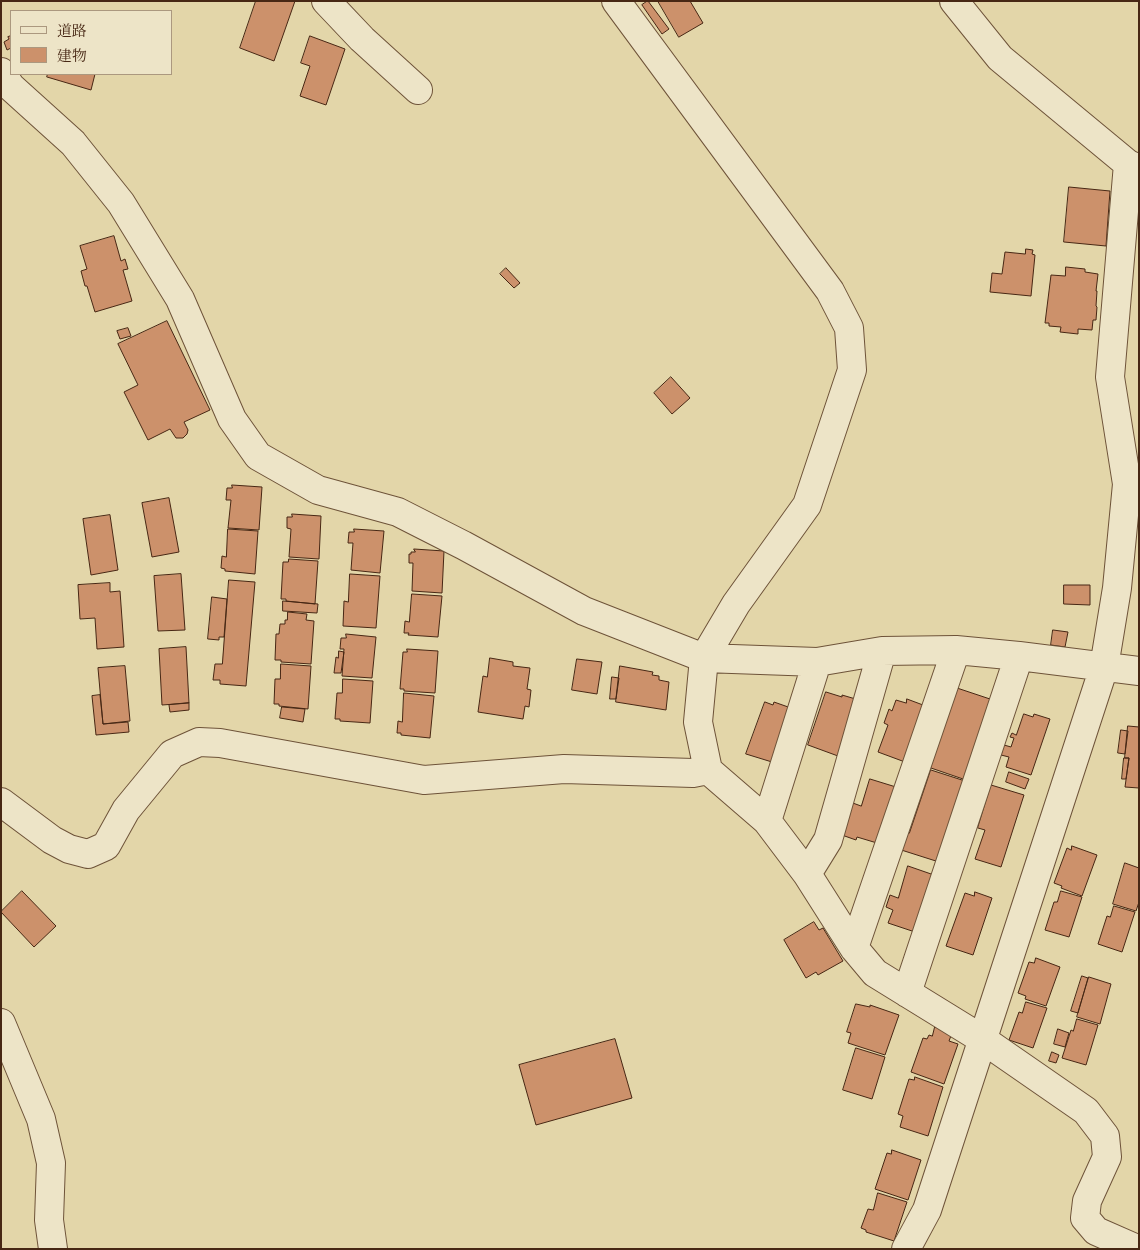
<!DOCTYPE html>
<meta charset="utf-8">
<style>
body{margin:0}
#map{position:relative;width:1140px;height:1250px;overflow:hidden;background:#e3d6a9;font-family:"IM FELL DW Pica","Noto Serif JP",serif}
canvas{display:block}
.frame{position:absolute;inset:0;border:2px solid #472714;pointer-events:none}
.legend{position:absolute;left:10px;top:10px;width:162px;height:65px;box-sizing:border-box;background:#ede4c7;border:1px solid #ab987f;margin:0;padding:6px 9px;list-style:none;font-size:15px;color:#472714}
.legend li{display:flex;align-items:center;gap:10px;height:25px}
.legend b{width:25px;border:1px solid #ab987f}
</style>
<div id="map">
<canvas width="1140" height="1250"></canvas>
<div class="frame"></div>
<ul class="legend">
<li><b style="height:6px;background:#ede4c7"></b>道路</li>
<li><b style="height:14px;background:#cc916b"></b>建物</li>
</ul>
</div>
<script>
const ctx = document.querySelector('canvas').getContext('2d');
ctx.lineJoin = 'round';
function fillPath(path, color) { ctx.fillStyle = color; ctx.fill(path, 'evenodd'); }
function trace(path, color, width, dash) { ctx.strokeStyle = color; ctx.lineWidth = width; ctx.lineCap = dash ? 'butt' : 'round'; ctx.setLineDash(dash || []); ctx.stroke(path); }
const building = new Path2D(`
 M256,1H295L274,61L240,48Z
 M648,1L669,29L662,34L642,5Z
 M658,1H690L703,23L679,37Z
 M11,36V48L7,50L4,42L9,39L8,37Z
 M310,36L345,49L326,105L300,96L310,66L301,63Z
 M48,74H95L91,90L47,77Z
 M1069,187L1110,191L1106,246L1064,242Z
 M114,236L121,261L125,259L128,269L123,270L132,301L95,312L87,286H85L81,271L87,269L80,246Z
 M1026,249L1033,250L1032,254L1035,255L1031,296L990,292L992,273L1002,274L1005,252L1025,254Z
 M1066,267L1085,269V272L1098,274L1096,291H1097L1096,306L1097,307L1096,320H1093L1092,330L1078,329V334L1060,332L1061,327L1049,326V323H1045L1051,275L1065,276Z
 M506,268L520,283L514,288L500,274Z
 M167,321L210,410L184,422L188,430L187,434L183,438H176L170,429L148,440L124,392L138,385L118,344Z
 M128,328L131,336L120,339L117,331Z
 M671,377L690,398L672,414L654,393Z
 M232,485L262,487L259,530L228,528L231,500H226L227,488H232Z
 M169,498L179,552L152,557L142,503Z
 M292,514L321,516L319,559L289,557L291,529L287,528V517H292Z
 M110,515L118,570L91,575L83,519Z
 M228,529L258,531L255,574L225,571V569L221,568L222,556L226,557Z
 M354,529L384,531L380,573L351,570L353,543H348L349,532H354Z
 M414,549L444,551L442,593L412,591L413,563H409V554H411V552H415Z
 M289,559L318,561L315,604L286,601V599H281L283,562H288Z
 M181,574L185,630L158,631L154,576Z
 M350,574L380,576L376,628L343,626L344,601L348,602Z
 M229,580L255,582L246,686L220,684V680H213L215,664H222Z
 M110,583V592L120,591L124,647L97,649L95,618L80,619L78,585Z
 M1064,585H1090V605L1064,604Z
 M412,594L442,596L438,637L408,635L409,633H404L405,621L409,622Z
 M212,597L227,599L224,637H219V640L208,639Z
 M283,601L318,604L317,613L283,611Z
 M288,612L307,614L306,620L314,621L311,664L281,662V660H275L276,634H279L280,624H285V620H287Z
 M1053,630L1068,632L1065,647L1051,645Z
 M346,634L376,637L372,678L342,676L344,649H340L341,638H346Z
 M186,647L189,703L162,705L159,649Z
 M407,649L438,651L435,693L404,691V689H400L403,652H407Z
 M339,651L344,652L341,673H334L336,657L338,658Z
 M490,658L513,662V666L530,668L527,689L531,690L529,707L525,706L523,719L478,712L483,676L487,677Z
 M577,659L602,662L597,694L572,690Z
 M281,664L311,666L308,709L279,706V704H274L275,679H280Z
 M125,666L130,721L103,724L98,668Z
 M620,666L653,672L652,675L659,676V680L669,682L666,710L616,702Z
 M612,677L619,678L616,699H610Z
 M343,679L373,681L370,723L340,721V719H335L337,693H342Z
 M951,686L993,700L966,780L928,767Z
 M826,692L842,697V695L859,700L838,756L808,745Z
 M404,693L434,696L430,738L401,735V733H397L398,721L402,722Z
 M100,695L103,724L128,722L129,732L96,735L92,696Z
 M907,699L923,705L905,757L907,758L905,762L878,752L888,725L884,723L889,709L892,711L896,700L906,703Z
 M765,702L773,705L774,702L791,708L772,762L746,754Z
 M189,703V710L170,712L169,705Z
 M282,707L305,709L303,722L280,718Z
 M1024,714L1033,717L1034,714L1050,719L1031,775L1006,767L1009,757L1001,755L1004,745L1011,747L1014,738L1010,737L1012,733L1016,735Z
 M1128,726L1139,727V788L1125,787L1129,758H1125Z
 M1121,730L1128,731L1125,754L1118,753Z
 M1124,758H1129L1126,779H1122Z
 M931,770L965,781L939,862L895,848L901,830L909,833Z
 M1009,772L1029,779L1025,789L1006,782Z
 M870,779L896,787L877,843L857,837L856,840L839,834L850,802L861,806Z
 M991,785L1024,795L1001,867L975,859L985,830L978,828Z
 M1072,846L1097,855L1082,896L1061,888L1062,886L1054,883L1067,848L1071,850Z
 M1125,863L1139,868V902L1136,911L1113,904Z
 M908,866L934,875L915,932L888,923L893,910L886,907L890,895L898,898Z
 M22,891L56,926L34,947L1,912Z
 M1061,891L1082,897L1069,937L1045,930L1054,902H1057Z
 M975,892L992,898L973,955L946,946L965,893L974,896Z
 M1114,906L1135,912L1122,952L1098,944L1107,916L1110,917Z
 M814,922L819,930L823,928L843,961L818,975L816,972L806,978L784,940Z
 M1036,958L1060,967L1046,1006L1025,999L1026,996L1018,993L1029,962L1034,963Z
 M1082,976L1088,978L1078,1013L1071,1011Z
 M1089,977L1111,984L1100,1024L1077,1017Z
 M1026,1002L1047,1008L1033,1048L1009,1040L1019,1012L1022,1013Z
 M856,1004L870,1007V1005L899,1015L885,1055L848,1043L851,1033L847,1032Z
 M1077,1019L1098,1025L1086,1065L1062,1058L1071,1030L1073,1031Z
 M935,1027L952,1033L949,1041L958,1044L944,1084L911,1072L923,1038L927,1039L929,1035L932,1036Z
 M1058,1029L1069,1033L1065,1047L1054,1044Z
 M615,1039L632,1098L536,1125L519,1065Z
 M856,1048L885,1057L872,1099L843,1090Z
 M1052,1052L1059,1055L1056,1063L1049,1061Z
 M915,1077L943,1087L928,1136L900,1127L903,1116L898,1114L909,1079L914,1080Z
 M892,1150L921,1160L908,1200L875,1189L887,1153L891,1154Z
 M878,1193L907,1202L894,1241L866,1232V1230L861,1228L868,1209L873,1210Z`);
const minor = new Path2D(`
 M326,1L362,39L418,90
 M616,1L830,291L849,328L852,370L807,505L736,604L704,658L698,722L708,770L767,821L807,874L854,948L875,973L982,1039L1086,1111L1105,1136L1107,1157L1087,1201L1085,1218L1096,1231L1137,1249
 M954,1L1000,58L1128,164L1139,169
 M1,72L11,87L73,143L121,203L180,299L232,419L258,456L318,490L398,512L463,545L584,611L704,658L817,662L882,651L956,650L1019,656L1139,671
 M1,802L52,840L69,849L88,854L106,846L126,810L172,754L199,742L220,743L424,780L564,769L693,773L708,770
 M767,821L817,662
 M807,874L828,840L882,651
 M854,948L956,650
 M907,993L1019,656
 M1,1023L41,1119L51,1163L49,1220L53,1249
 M906,1249L927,1210L1104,667L1117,588L1127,484L1110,377L1128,164`);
fillPath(building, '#cc916b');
trace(building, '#472714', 1);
trace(minor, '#6e5339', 30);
trace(minor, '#ede4c7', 28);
</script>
